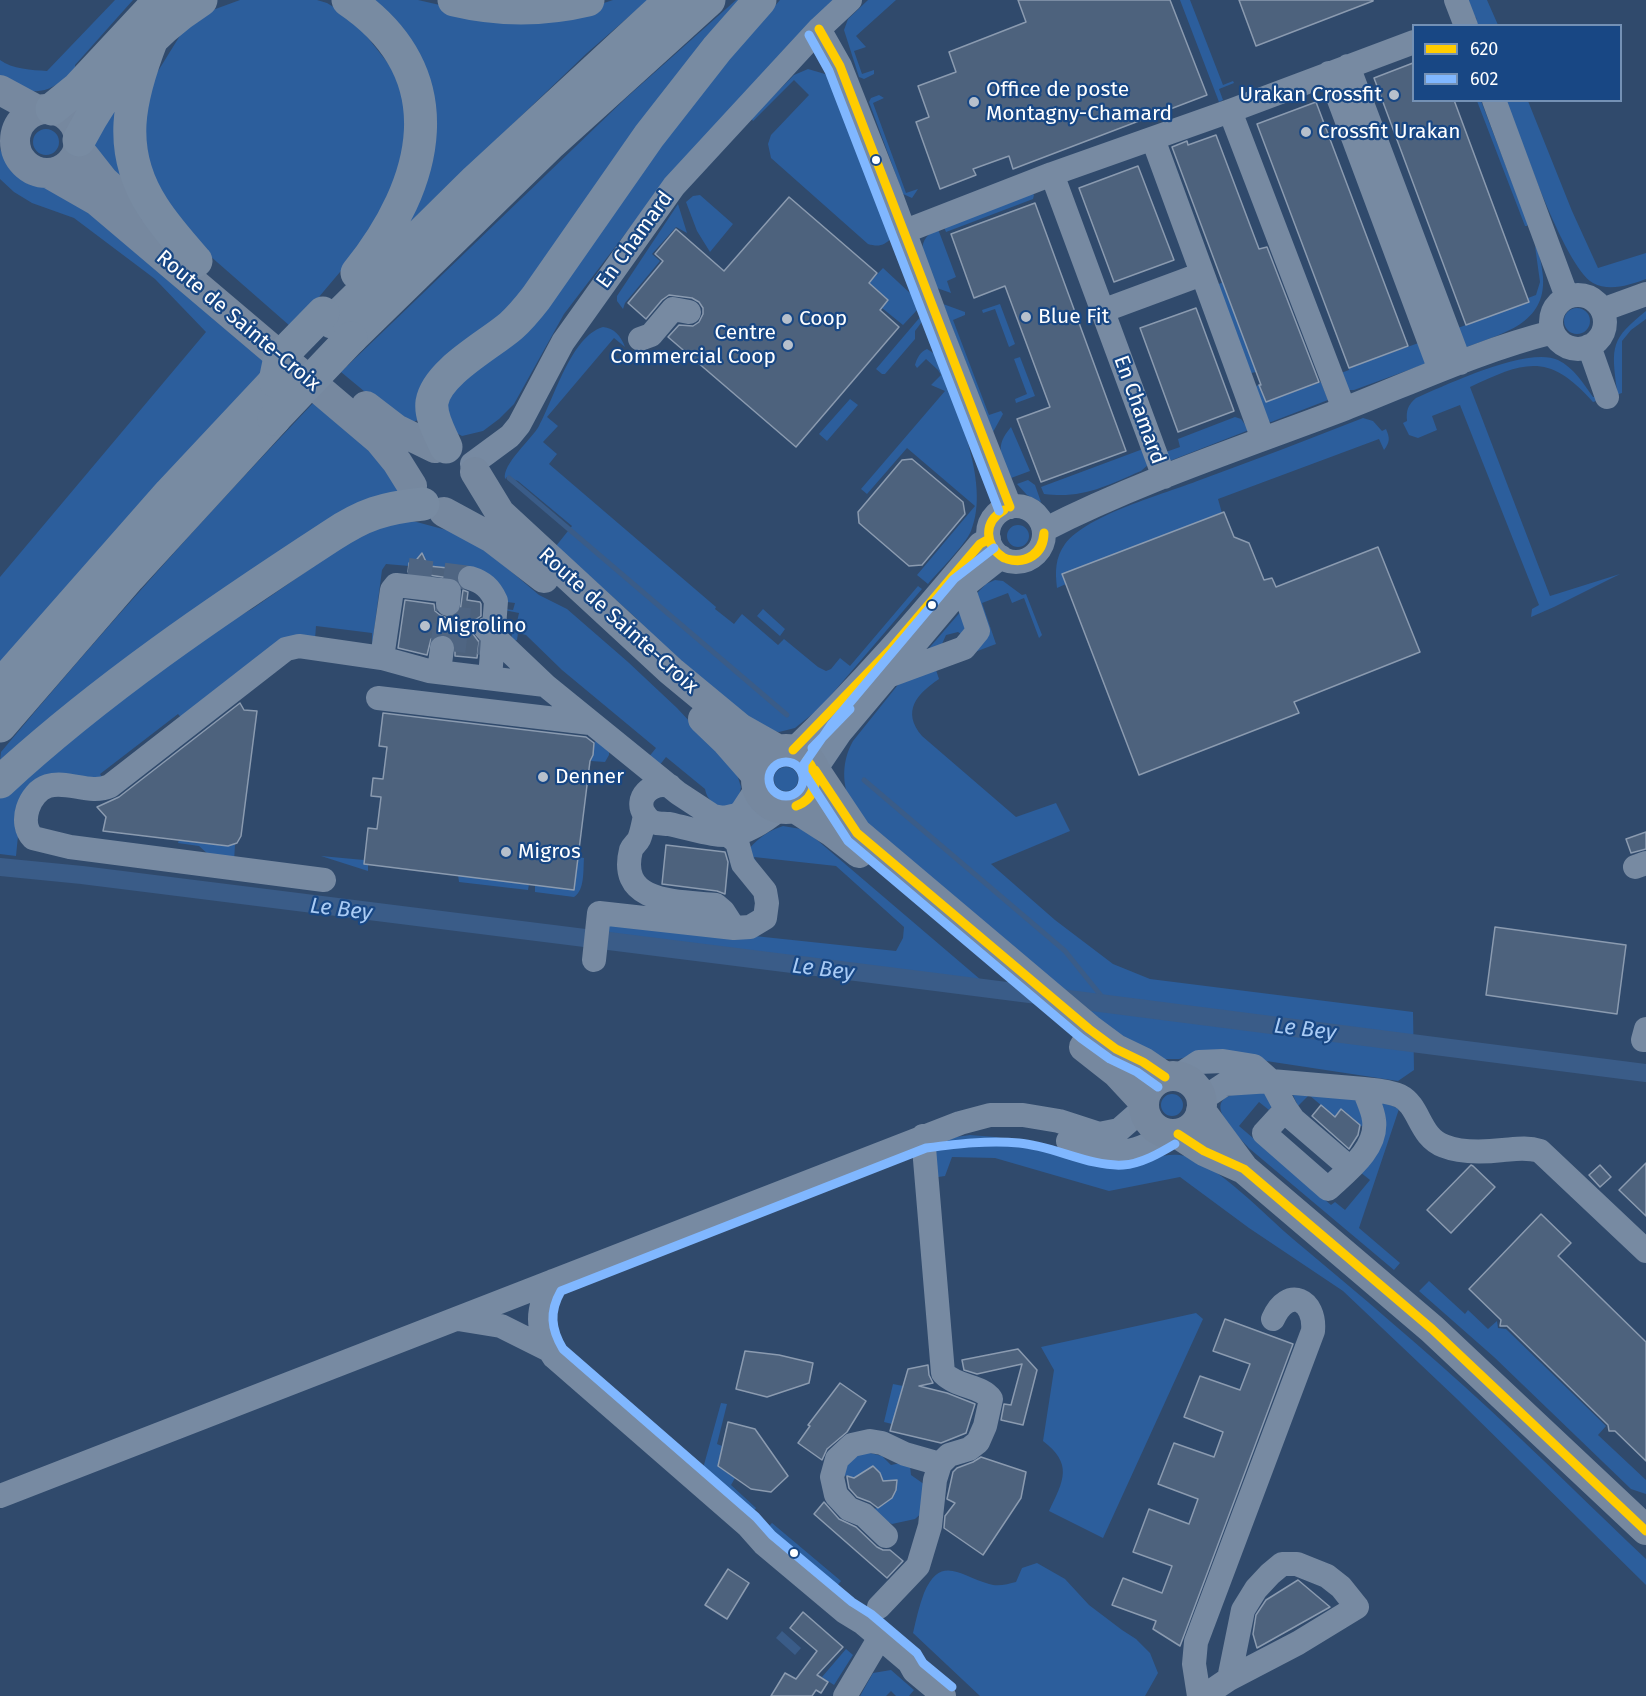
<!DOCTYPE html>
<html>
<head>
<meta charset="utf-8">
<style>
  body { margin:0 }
  #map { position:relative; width:1646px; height:1696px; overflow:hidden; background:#304a6c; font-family:"Fira Sans",sans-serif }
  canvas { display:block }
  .legend { position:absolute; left:1412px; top:24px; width:210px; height:78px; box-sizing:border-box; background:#184784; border:2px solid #7491b5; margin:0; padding:8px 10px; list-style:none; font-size:18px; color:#fff }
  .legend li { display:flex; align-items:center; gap:12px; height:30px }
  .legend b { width:30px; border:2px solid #7491b5 }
</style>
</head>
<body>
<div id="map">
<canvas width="1646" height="1696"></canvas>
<ul class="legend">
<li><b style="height:8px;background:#fc0"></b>620</li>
<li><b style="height:8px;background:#80b7ff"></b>602</li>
</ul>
</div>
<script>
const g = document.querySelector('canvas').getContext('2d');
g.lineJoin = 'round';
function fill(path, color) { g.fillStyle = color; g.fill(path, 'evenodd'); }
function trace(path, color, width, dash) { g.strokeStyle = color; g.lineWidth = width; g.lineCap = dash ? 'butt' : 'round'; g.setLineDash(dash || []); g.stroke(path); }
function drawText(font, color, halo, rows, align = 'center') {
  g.font = font + ' "Fira Sans",sans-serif'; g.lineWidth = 4.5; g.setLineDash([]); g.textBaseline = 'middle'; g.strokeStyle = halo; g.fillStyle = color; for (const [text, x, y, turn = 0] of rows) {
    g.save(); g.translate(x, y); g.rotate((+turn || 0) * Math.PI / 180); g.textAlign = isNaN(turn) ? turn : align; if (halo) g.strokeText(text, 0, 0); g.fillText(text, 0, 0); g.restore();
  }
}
fill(new Path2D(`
  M115,0H133L75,65V72C44,95 35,98 0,77V60C12,69 32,70 47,71Z
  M240,0H317L327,3L353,19L399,77L406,106V150L395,187L351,259L313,304L290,326L185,234L145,163L143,108L150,84L181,34L210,11Z
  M360,0H418L479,14L577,12L613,0H648L587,53L402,230L427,146Z
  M736,0H750L594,202L418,420L410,423L388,411L341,372L626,98Z
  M780,0H839L664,183L564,314L514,404L499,419L483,431L462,436L449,429L442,401L690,103Z
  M868,0H896L856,36L866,47L854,51L862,74L874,70V74L864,79L859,77L844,30L848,19Z
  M1180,0H1190L1223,85L1233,81L1234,83L1219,89L1223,100L1219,102Z
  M1468,0H1487L1498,25H1477L1476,17L1475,18Z
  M808,69L825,74L833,83L892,237C885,246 878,247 868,244L771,158L768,144L771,135L809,95L794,80L753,121L751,118L794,75Z
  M113,92L140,199L92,150Z
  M879,95L884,98L873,103L906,193L918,189L912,198L903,194L869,102L871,98Z
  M1477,101H1481L1528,224L1527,226H1525Z
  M1506,101H1528L1572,211L1598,268L1646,253V279C1630,285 1609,292 1593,283C1563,265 1521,137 1506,101Z
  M33 142a13 13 0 1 1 26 0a13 13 0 1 1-26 0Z
  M0,149L11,171L29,184L49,187L88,207L279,361L0,667V577L206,332L155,279L74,218L32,203L14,192L0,179Z
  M1032,193L1034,195L1033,199L946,232L944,227Z
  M700,195L733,224L710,252L697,231L686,202L693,196Z
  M678,204L687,233L676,227L652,254L660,261L625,303L623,309L617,301V296Z
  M938,229L956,277L947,281L951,293L934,287C927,265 910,241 938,229Z
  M1535,246C1540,253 1542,267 1543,277C1546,324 1503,333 1467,347L1461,346L1455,329L1529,302L1528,298L1536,295L1540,282Z
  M883,268L911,294L918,309L903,325L882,308L888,300L869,283Z
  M1223,282L1256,372L1251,373L1215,286Z
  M943,304L965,312V315L953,320L989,415L1001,411L1003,414L993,432Z
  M1000,304L1015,344L1009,347L995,309L983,313L982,310Z
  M1564 321a13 13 0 1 1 26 0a13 13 0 1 1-26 0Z
  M1646,311V319L1631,330L1622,341V393L1593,402C1549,352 1525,361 1470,387L1550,596L1620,574L1554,607L1531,617L1532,609L1539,605L1460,405L1432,416L1437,430L1418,438L1409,435L1403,423L1407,421C1406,410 1408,405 1416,398C1446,385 1528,346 1558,360C1574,368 1583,383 1593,397H1599L1617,390C1611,346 1611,339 1646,311Z
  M921,316V323L915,331V339L885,374H882L876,369Z
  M603,327C614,328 621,336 625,347L614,338L547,417L558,426L543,442L557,454L549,464L716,607L715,609L734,624L742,614L778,645L784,639L818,667L826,671L831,669L840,658L850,666L918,586L922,589L820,708L795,728L779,732L764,730L665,649L636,618L556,546L572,526L518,481L507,477L505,479C502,464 531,440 539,426C554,399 571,336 603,327Z
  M1424,341L1425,364L1354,390H1348L1341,373L1349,370V368Z
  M927,349L935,354C953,402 992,481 971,531C966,544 938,572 928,584L917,575L975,506L907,448L867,494L861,489L945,391L931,385L941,375L938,370L926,359L917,368L915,365C917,358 920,352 927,349Z
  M1020,357L1035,396L1016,403L1015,399L1027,394L1014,359Z
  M1321,382L1328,400L1271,422L1265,421L1256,386L1259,385L1266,402Z
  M850,399L858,405L827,441L819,434Z
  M316,400C340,420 397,464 399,495L0,761L1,752C102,631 207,514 316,400Z
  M1235,417L1241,419L1249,430L1167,462L1163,453L1180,447L1178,439Z
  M1363,418L1373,421L1382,431L1386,429C1390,438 1390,442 1384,450L1379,439L1218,499L1222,513L1063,574L1066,584L1057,588C1055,572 1055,558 1065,544C1088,514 1165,494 1200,480C1255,460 1309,439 1363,418Z
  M1011,427L1030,471L1011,478C1001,456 994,447 1011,427Z
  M1143,449L1149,464L1141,471C1106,486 1083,499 1044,494L1041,487Z
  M1028,480L1035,485L1041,502L1027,495L1017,484Z
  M409,520L469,536L539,595L567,609L628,662L677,708L736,771L741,787L739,798L735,803L725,809C715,804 707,801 705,789L666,757L659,766L648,758L656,748L562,670L526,635L518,633L517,640L511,642L513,622H517L519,613L504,610L505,609L513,610L515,603L507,602L471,571L426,565L418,558L414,564L409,563V566L386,564L382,570L372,646V633L316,626L315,639L185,722L178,714L100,774L105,782L58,779L21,806L16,856L0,854V798L189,643L252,609L372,526Z
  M1007 536a11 11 0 1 1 22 0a11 11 0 1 1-22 0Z
  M995,580L1003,581L1022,595L1026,594L1042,635L1039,638L1024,598L1012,603L1008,593L982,603L996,644L935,667L939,679C917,694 901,711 922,736L1016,817L1056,803L1070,831L991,864L1055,920L1113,964L1150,979L1413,1012L1414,1070L1398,1081L1207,1052L1179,1059H1157L1125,1041L867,823C862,817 855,811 852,805C841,785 842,760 853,741L905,676L966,652L972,598L986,584Z
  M763,609L785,629L780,636L757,616Z
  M962,610L968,625L961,634L958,632L946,635L938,653L918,661Z
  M595,741L609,747V755L605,762L591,761Z
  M774 779a12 12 0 1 1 24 0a12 12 0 1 1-24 0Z
  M783,826L801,829L810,834L988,986L602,937L604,920L896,951L903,938L904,927L836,866L754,857L758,866L755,865L750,848C758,838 770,830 783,826Z
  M179,840L228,846L235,844L234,862L209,855L199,846L178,843Z
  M321,856L364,860V864H368V871Z
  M578,857L584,858C583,870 585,890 574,897L535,892V885Z
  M458,875L529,884L528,890L459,882Z
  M1291,1091L1356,1096L1365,1129L1342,1109L1335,1117L1309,1095L1298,1106Z
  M1267,1093L1272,1106L1269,1110L1259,1102L1239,1126L1331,1205L1335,1202L1345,1210L1370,1180L1360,1172L1377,1099L1399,1109L1359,1228L1400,1263L1394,1270L1250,1149C1241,1139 1204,1106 1229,1096C1239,1091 1255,1093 1267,1093Z
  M1161 1105a11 11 0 1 1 22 0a11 11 0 1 1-22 0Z
  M970,1135L995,1137L1056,1149L1101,1165L1126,1164L1128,1167C1145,1161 1167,1151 1185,1156C1217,1164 1266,1216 1293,1239C1359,1294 1425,1350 1488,1408C1542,1458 1593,1509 1646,1559V1585L1457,1399L1343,1291L1249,1228L1180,1177L1109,1191L995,1158L952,1157L945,1176L931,1178V1145L949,1138Z
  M1429,1281L1465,1314L1468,1310L1488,1329L1497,1321L1498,1328L1506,1329L1606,1426L1598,1435L1646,1480V1494L1631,1489L1494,1357L1419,1291Z
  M1196,1313L1203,1319L1103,1538L1049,1511C1064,1480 1073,1464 1043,1441L1054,1370L1041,1347Z
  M893,1384L903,1386L892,1424L884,1422Z
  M721,1403L727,1404L717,1444L722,1446L718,1466L735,1478L731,1485L756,1508L752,1514L702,1472Z
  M866,1452L882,1456L891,1465L901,1463L910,1466L911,1475L928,1487L924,1511L915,1519L892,1524L883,1519L873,1510L892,1498L897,1481H883L880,1473L873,1467L870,1472L865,1471L858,1479L839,1474L848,1459Z
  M772,1523L841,1581L836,1587L767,1528Z
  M1037,1563L1065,1579L1089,1605L1122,1630L1136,1639L1150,1653L1158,1673L1145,1696H980L913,1633C916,1620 919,1606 924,1593C941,1554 960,1576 989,1584C998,1587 1008,1584 1016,1582L1022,1568Z
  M846,1649L853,1655L834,1685L822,1677Z
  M891,1670L914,1690L909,1696H896L891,1691L886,1696H860L873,1673Z`), '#2c5e9c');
fill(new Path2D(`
  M782,1631L801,1648L795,1655L776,1638Z`), '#3a5c88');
trace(new Path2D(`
  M509,478L787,715
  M864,780L1065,951L1107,1003`), '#3a5c88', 5);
trace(new Path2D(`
  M0,867L82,875L936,982L1646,1073`), '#3a5c88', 18);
const building = new Path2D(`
  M1018,0H1170L1207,95L1013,169L1009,156L973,169L976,175L940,189L916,122L929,117L918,86L956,72L949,52L1026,22Z
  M1239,0H1373V1L1256,46Z
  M1413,63V100H1454L1529,302L1466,325L1374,78Z
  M1316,102L1408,346L1349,368L1257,124Z
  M1216,135L1259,249L1267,247L1319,382L1266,402L1259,385H1261L1172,147L1187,141L1188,145Z
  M1138,166L1174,260L1114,282L1079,188Z
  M789,197L877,273L869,283L888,300L880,310L899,327L796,447L668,337L679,325L693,326L699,322L703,314V308L699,302L692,298L669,295L662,300L646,319L628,303L663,261L655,254L676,229L724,271Z
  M1035,203L1126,451L1041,482L1017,419L1050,407L1005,286L974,298L951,234Z
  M1196,308L1234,411L1178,432L1140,328Z
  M912,459L963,502L965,514L922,565L909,566L859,523L858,512L902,460Z
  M1224,512L1234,537L1249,543L1264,580L1272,578L1276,587L1378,547L1420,652L1294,702L1299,713L1139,775L1062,574Z
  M422,553L428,566L459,569L456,579L408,572L409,563L413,564Z
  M463,590L468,592L467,600L480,602L481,604V616L475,620L472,626L473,634L479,642L477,658L455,656V642L450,636L444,634L437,635L431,639L427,655L398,648L405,600L434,604L435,611L440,615L447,618L455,617L460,612Z
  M240,703L244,710L257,711L241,836L237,843L228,846L103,831L106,817L97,807L119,797Z
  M383,713L586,737L594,743L593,755L590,761L574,890L364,864L368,828L377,829L381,797L371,796L373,778L383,779L387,747L379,746Z
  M1646,832V849L1631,853L1626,839Z
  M666,845L725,852L728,862L725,894L717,891L662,884Z
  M1495,927L1626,945L1617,1014L1486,995Z
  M1321,1105L1335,1117L1341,1109L1360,1125L1358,1135L1349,1149L1312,1116Z
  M1646,1163V1216L1619,1190Z
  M1471,1165L1473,1166L1495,1187L1451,1233L1427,1210Z
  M1600,1165L1611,1177L1600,1187L1589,1175Z
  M1541,1214L1571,1243L1558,1256L1646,1342V1461L1615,1431H1609L1608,1425L1507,1326H1500L1501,1320L1469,1289Z
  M1225,1319L1293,1344L1180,1646L1153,1629L1156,1621L1112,1605L1123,1578L1162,1593L1172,1566L1133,1552L1149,1509L1189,1524L1198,1499L1158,1484L1174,1443L1214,1457L1223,1432L1184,1417L1200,1376L1240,1390L1250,1364L1213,1351Z
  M1018,1349L1037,1370L1023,1425L1001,1420L1004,1404L1011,1405L1022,1364L977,1374L964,1370L962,1360Z
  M745,1351L779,1355L813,1363L809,1383L767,1397L736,1389Z
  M928,1365L929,1375L933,1383L919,1386L947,1393L975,1404L966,1433L941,1443L890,1431L908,1369Z
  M840,1383L866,1401L847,1432L827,1449L822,1460L798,1443L810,1426L808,1425Z
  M728,1422L755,1429L788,1476L771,1492L751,1489L718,1466Z
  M981,1457L1026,1472L1021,1498L983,1555L944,1528L945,1516L955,1503L947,1499L953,1472L957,1468L973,1462Z
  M873,1466L880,1473L883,1481L897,1480L896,1490L892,1498L878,1508L870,1502L857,1497L849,1488L847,1477V1476L854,1478Z
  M824,1502L839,1519L856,1527L877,1547L883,1550H890L903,1561L887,1578L814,1514Z
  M728,1569L749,1583L727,1619L705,1605Z
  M1298,1580L1330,1607L1257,1648L1253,1634L1256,1615L1266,1600Z
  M803,1612L843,1647L817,1675L828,1682L821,1693L816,1690L812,1696H771L785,1673L796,1679L817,1651L790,1628Z`);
fill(building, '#4d627d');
trace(building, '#8b9bb0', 1.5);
trace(new Path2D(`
  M408,570L470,578
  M446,618L478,621L485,628
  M443,638L483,643
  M442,648L448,604`), '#4f6582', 24, [24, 12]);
trace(new Path2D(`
  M1456,0L1466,26
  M819,29L840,66L889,190L939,326L1010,507
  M1348,66L1460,363
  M1329,73L1440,370
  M1494,100L1567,297
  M1230,111L1344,409
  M1153,139L1263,439
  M1052,174L1164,477
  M903,232L1052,174L1230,111L1414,42
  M1551 322a27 27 0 1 1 54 0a27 27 0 1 1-54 0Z
  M1602,310L1646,294
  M1102,311L1202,274
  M640,339L651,335L673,309L689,312
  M1589,346L1607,397
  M472,464L510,436L519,425L563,342L674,186L819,29L850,0
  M988 534a28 28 0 1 1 56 0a28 28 0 1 1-56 0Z
  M1044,530C1140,481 1244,447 1344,409C1413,382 1481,350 1553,332
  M470,578C483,582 490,588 496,601L490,678
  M486,629L545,685
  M382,658L392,590L396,585L449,591L448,604
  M439,672L442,648
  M888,676L964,648L978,631L963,587
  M378,698L590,723
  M793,750C860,686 921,615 980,544L989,539
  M815,770L840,733L963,587L1001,557
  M670,786C652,781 633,798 645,815C651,825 660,823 669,824C722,836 734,846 780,809
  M645,816C643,824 642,832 639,839C637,843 633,845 631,850C617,905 680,901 716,905L723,911L734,928
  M1635,867L1646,863
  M324,880L70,847L33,838C18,823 29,792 48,786C68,780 90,795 110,786L286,649L299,646L382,658L429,671L545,685L678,793L713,816L724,818L737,815L742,811L757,788
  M594,960L599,913L734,928L750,927L765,918L767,903L765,891L743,864L737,842L728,835L713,816
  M1646,1029L1643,1040H1646
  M1178,1076L1199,1062L1223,1061L1254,1066L1271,1081L1364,1089C1367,1099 1373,1110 1374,1120C1378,1149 1346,1172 1328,1189L1264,1133L1286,1109L1271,1081L1225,1084L1201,1100
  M1364,1089C1375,1090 1389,1091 1400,1096C1420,1106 1419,1137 1444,1146C1461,1153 1485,1152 1503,1150C1516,1149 1527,1147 1540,1151L1646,1251
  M1286,1109L1293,1119L1350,1168
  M1068,1141C1113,1156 1127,1158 1169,1134
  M553,1281C536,1308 535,1330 554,1357L748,1526L764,1544L845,1612L863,1623L909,1662L914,1671L944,1696
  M458,1319L501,1326L549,1350
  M0,1496L960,1123L990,1115H1023L1059,1121L1099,1134L1119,1130L1144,1108
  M886,1536L864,1515L849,1509L836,1495L832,1477L837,1459L852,1445L870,1441L882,1443L905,1454L940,1464
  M879,1607L918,1566L930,1526L935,1480L940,1464L949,1455L969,1449L978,1442L985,1426L991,1399C981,1385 958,1388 943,1373L923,1136
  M845,1696L880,1637
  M1199,1696L1194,1664L1196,1642L1313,1331C1316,1300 1288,1285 1273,1319
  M1204,1696L1229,1679L1298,1643L1357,1607L1341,1587L1327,1576L1297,1564H1282L1270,1574L1256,1589L1243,1610L1229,1679`), '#778aa2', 24);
trace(new Path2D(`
  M0,90L37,110
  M15 141a32 32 0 1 1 64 0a32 32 0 1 1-64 0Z
  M78,148L104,181L133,207
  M48,173L97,201L379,440L397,462L412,486
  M366,406L396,429L435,448
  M475,472L500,513L671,671L740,728L779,750
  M444,512L492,538L544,578
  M703,719L727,742L756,775
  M756 779a30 30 0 1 1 60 0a30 30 0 1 1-60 0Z
  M815,770L857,833L1089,1029L1116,1049L1143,1062L1165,1077
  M795,808L831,831L859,853
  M1084,1047L1117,1073L1144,1102
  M1144 1105a29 29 0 1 1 58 0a29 29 0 1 1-58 0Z
  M1201,1111L1244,1169L1432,1329L1646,1530
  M1178,1134L1204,1151L1244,1169`), '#76889f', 30);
trace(new Path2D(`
  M348,0C457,74 429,184 357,273
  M454,0C500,11 542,11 588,0
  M152,39C129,98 116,150 153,207C165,226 181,244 196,261
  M52,109L78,88L160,0
  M79,140C109,83 146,35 201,0
  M332,322L476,180L671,0
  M351,338L551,143L709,0
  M446,447C440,433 430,417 432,402C437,372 489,345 511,326C521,317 529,307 536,298L649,136L717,49L760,0
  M0,686L170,493L275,381
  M0,726L129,577L274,419
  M0,782C101,689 216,611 331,536C364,514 384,508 423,504`), '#788ba2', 33);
trace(new Path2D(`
  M275,381L280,357L323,313
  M274,419L351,338`), '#788ba2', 33);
trace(new Path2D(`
  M819,29L840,66L1010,507
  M1004,510C983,522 984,545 1004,558
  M1007,559C1027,564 1042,553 1044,533
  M1007,559C1026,565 1044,554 1044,533
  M793,750L890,650L980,544L989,539
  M815,770L857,833L1089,1029L1116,1049L1143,1062L1165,1077
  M796,806C818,797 817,777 807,760
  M796,806C816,799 822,776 807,760
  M1178,1134L1204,1151L1244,1169L1432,1329L1646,1531`), '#fc0', 9);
trace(new Path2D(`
  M809,35L829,71L999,511
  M994,548L954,579L831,725L804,764V773L848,841L1081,1038L1110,1059L1137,1072L1158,1087
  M812,748L850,709
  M769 779a17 17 0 1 1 34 0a17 17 0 1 1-34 0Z
  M952,1687L923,1663L917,1653L871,1614L852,1602L772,1535L756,1517L563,1349C551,1329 549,1312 561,1291L926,1148C957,1144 988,1140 1019,1143C1054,1146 1090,1167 1123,1165C1141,1164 1160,1153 1175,1144`), '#80b7ff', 9);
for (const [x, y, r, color] of [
  [1394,95,6,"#b7c0cc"],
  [974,102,6,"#b7c0cc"],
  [1306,132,6,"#b7c0cc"],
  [876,160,5,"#fff"],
  [1026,317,6,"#b7c0cc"],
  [787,319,6,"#b7c0cc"],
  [788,345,6,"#b7c0cc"],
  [932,605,5,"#fff"],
  [425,626,6,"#b7c0cc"],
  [543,777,6,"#b7c0cc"],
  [506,852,6,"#b7c0cc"],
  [794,1553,5,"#fff"]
]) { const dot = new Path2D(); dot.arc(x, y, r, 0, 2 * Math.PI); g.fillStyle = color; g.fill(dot); trace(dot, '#184784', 2); }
drawText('21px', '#fff', '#184784', [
  ["Office de poste",986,90],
  ["Montagny-Chamard",986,114],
  ["Urakan Crossfit",1382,95,"right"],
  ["Crossfit Urakan",1318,132],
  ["Blue Fit",1038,317],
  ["Coop",799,319],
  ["Centre",776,333,"right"],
  ["Commercial Coop",776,357,"right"],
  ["Migrolino",437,626],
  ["Denner",555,777],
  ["Migros",518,852]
], 'left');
drawText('21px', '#fff', '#184784', [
  ["En Chamard",635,240,-54],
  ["Route de Sainte-Croix",238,321,40],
  ["En Chamard",1139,410,70],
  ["Route de Sainte-Croix",618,621,42]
]);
drawText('italic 22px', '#a9cbf4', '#184784', [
  ["Le Bey",341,910,7],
  ["Le Bey",823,970,7],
  ["Le Bey",1305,1030,7]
]);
</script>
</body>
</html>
